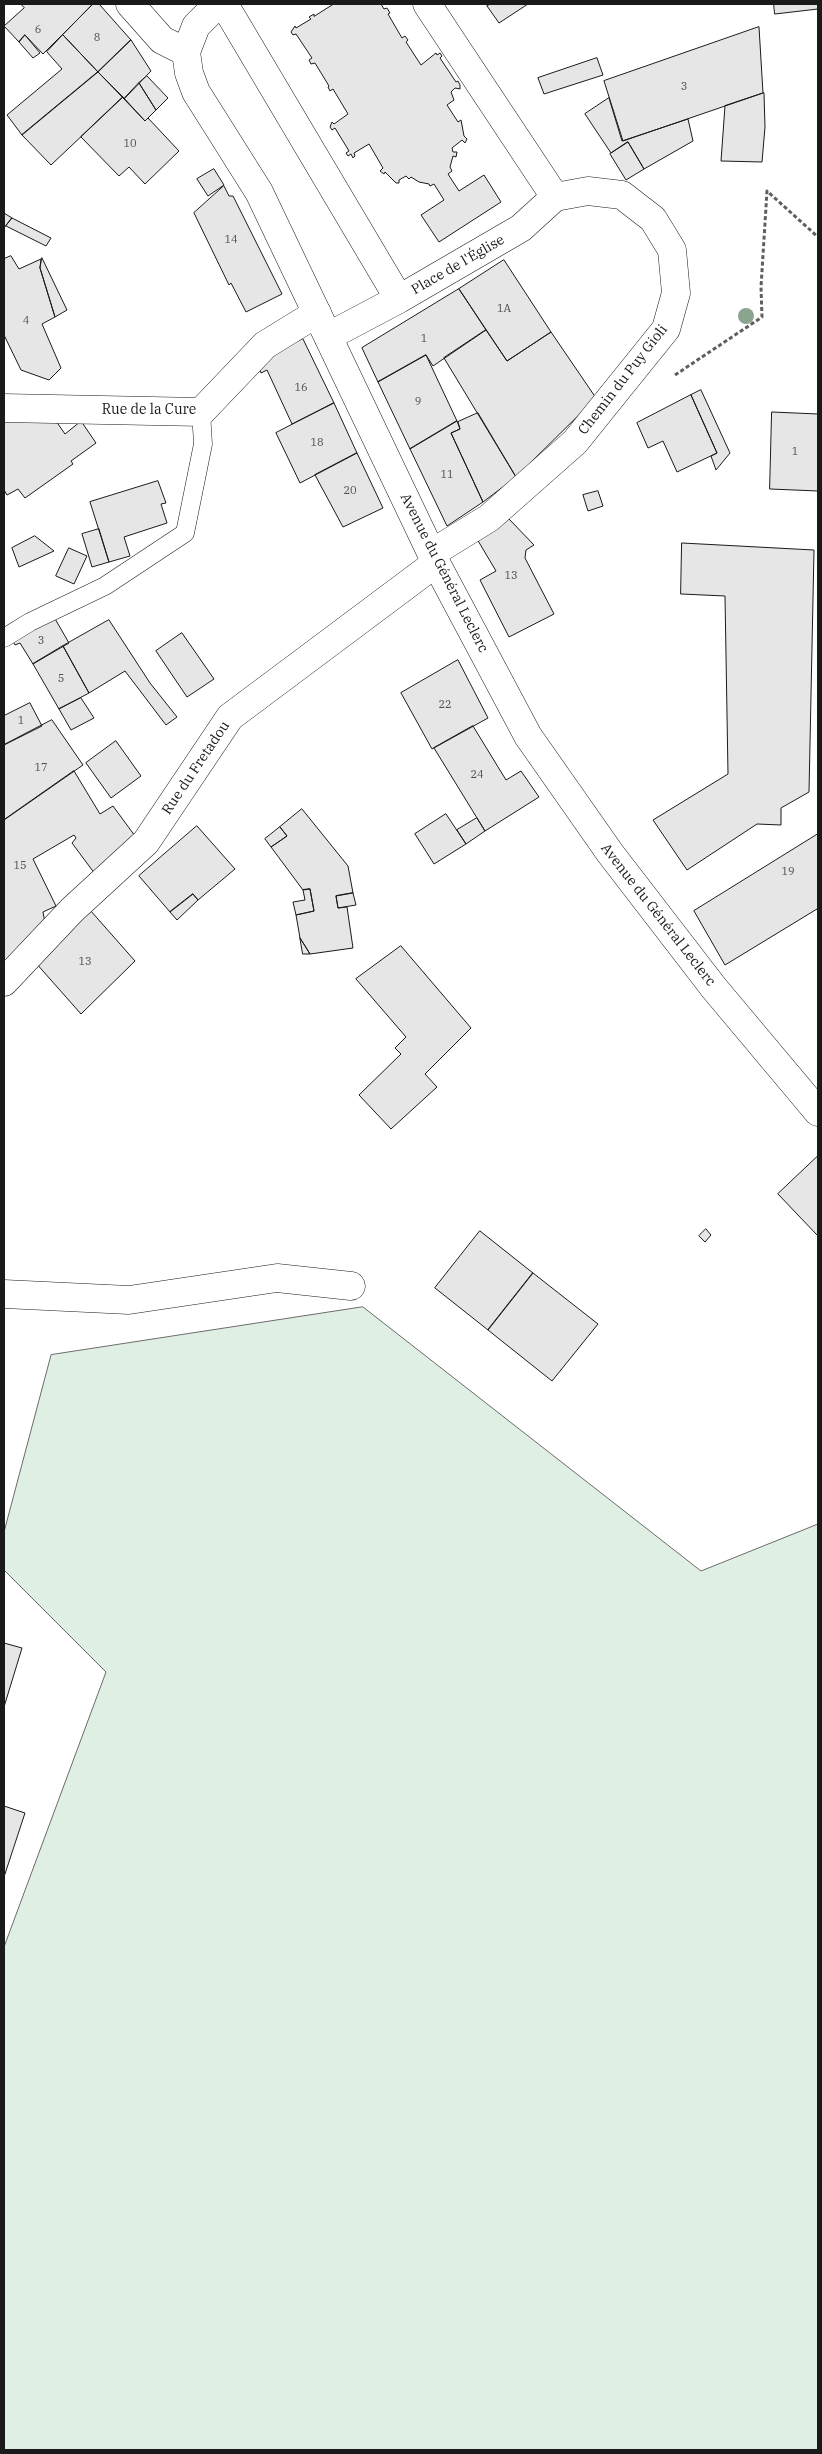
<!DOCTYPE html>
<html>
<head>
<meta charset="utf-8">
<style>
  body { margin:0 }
  #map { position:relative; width:822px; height:2454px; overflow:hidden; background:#fff; font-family:"IBM Plex Serif",serif }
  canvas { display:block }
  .frame { position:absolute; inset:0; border:5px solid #1a1a1a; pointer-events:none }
</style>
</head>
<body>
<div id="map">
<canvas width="822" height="2454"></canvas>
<div class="frame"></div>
</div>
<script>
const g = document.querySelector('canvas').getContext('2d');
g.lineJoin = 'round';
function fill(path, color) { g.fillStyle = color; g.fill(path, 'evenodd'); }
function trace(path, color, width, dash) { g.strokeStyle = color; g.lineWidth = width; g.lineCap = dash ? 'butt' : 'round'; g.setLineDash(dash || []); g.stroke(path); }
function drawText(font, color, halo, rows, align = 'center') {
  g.font = font + ' "IBM Plex Serif",serif'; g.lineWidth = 4; g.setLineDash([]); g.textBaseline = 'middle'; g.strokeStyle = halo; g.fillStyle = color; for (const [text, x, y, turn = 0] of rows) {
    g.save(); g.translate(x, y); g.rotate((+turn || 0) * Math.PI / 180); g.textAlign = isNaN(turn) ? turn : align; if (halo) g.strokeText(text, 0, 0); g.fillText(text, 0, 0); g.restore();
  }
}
const green = new Path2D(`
  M363,1307L701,1571L818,1524V2450H4V1947L106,1672L4,1570V1532L51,1355Z`);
fill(green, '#e0efe3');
trace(green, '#6a6a6a', 1);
const building = new Path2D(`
  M21,4H93L43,54L25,35L19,42L4,26L24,8Z
  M93,4H99L131,40L98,72L63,35Z
  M334,4H381L384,9L387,8L390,13L388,14L402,38L405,36L408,40L406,42L421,65L436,53L437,55L440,53L442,56L440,58L456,82L458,81L460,85V89L455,88L451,92L454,100L447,105L458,122L461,120L464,136L467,139L465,143L462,140L452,148L453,152H457L456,157L453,156L450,167L452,171L448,174L459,191L484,175L501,202L439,242L421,215L444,200L434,184L430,186L429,184L419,182L411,177L409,179L406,176L399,180V183H396L385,172L384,174L380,171L383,168L369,144L354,153L355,156L353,158L351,154L348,156L346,153L349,151L335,128L332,130L330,127L332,122L334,124L348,114L333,89L330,91L328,87L329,86L315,63L311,64L309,60L312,58L296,34L293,35L291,32L295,26L296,28L311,19L309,17L314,14V16Z
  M491,4H528L499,23L487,6Z
  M774,4H818V9L775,14Z
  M759,27L763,93L623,141L604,81Z
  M25,35L40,53L33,58L19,42Z
  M63,35L98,72L22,135L7,115L62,69L47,52Z
  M131,40L151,71L124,99L98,72Z
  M597,58L603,75L544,94L538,78Z
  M98,72L123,97L51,165L22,135Z
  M147,76L168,98L156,110L139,83Z
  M139,83L156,110L145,121L124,99Z
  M764,93L765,127L762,162L721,161L725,106Z
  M123,97L145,121L148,118L179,151L145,184L129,167L119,176L81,137Z
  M609,98L622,141L688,119L693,141L644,169L628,142L611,153L585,114Z
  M628,142L644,169L626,180L610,154Z
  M214,169L224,185L208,196L197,179Z
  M224,186L229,196H233L282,294L246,312L231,283L229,285L194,213Z
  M4,213L12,218L4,228Z
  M12,218L51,238L46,246L6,226Z
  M11,256L19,269L41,259L40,268L55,317L42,324L61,368L49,380L21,370L4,335V259Z
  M42,258L67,310L55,317L40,268Z
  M504,260L551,332L507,361L459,289Z
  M459,289L486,330L433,366L426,355L378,382L362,348Z
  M486,330L507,361L551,332L596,398L516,477L444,358Z
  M303,339L334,403L292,424L267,370L261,373L258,366L261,358Z
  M426,355L457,421L410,449L378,382Z
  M701,390L730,453L716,470L711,456L717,453L691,395Z
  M691,395L717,453L677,472L663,441L648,448L637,423Z
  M334,403L357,453L300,483L276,433Z
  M772,412L818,414V491L770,489Z
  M478,413L516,477L483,502L451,433L460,429L458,422Z
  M4,416L56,421L65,434L81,421L96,443L71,461L73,464L25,498L18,489L7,495L4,490Z
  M457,421L460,429L451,433L483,502L447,526L410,449Z
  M357,453L383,508L343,527L315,475Z
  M158,481L166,503L161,504L167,523L124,537L130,556L109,562L90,502Z
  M598,491L603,506L588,511L583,495Z
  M509,519L534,545L526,550L525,558L554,614L509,637L480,580L496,571L477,539Z
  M99,529L109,562L92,567L82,534Z
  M35,536L54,551L19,567L12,548Z
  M682,543L814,550L809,792L781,808V825L757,824L687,870L653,820L728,774L725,596L681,594Z
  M69,548L87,556L74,584L56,576Z
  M54,617L69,643L33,664L20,643L15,645L12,640Z
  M109,620L150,683L177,717L166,725L125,671L89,693L63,646Z
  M182,633L214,679L187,697L156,651Z
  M63,646L89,693L59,709L33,664Z
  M458,660L488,718L432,749L401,693Z
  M81,698L94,718L71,730L59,709Z
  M30,703L42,726L4,745V716Z
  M52,720L83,765L4,820V745Z
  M473,726L506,780L521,771L539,797L485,831L434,748Z
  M116,741L141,776L111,798L86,763Z
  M74,771L100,814L113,806L135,836L95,874L72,843L76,838L74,835L33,859L56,906L43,912L45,923L4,963V820Z
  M302,809L348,866L353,893L336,896L338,908L347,907L353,948L310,954L300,938L296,915L314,911L310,889L303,890L271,847L287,836L280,827Z
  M446,814L466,844L434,864L415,834Z
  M477,818L485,831L466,844L457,830Z
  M197,826L235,869L198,900L193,894L170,912L139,876Z
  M280,827L287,836L271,847L265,839Z
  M818,834V912L817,909L725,965L694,911Z
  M310,889L314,911L296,915L293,902L305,900L303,890Z
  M353,893L356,905L338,908L336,896Z
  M193,894L198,900L177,920L170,912Z
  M90,910L135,961L81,1014L35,962Z
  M300,938L307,949L310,954H303Z
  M401,946L471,1028L425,1074L437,1087L391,1129L359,1095L401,1054L395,1048L406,1037L356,979Z
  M818,1156V1236L778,1194Z
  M706,1229L711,1235L705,1242L699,1236Z
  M480,1231L533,1273L488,1330L435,1288Z
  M533,1273L598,1324L552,1381L488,1330Z
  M4,1643L22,1648L4,1707Z
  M4,1806L25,1813L4,1877Z`);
fill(building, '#e6e6e6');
trace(building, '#1a1a1a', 1);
const lane = new Path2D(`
  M4,638L30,622L105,586L185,533L203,444L201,412`);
const street = new Path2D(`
  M224,4L399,299
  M427,4L555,197
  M329,336L399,299L521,228L555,197
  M4,408L201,412L265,345L317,313
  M432,553L489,518L575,442L666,329L676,293L672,250L653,219L622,195L588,191L555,197
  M4,982L72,910L146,842L230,717L436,563
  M4,1294L129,1300L277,1278L351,1286`);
const secondary = new Path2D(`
  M130,4L162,40L186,52
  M186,52L189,73L196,92L259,192L436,563L528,736L610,853L714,988L818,1112
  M186,52L196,26L218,4`);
trace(lane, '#1a1a1a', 19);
trace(street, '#1a1a1a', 29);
trace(secondary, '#1a1a1a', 29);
trace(new Path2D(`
  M675,375L762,317L761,287L767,191L818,237`), '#5f5f5f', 3, [4, 2.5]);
trace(lane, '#fff', 18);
trace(street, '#fff', 28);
trace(secondary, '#fff', 28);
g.fillStyle = '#8aa48f';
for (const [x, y] of [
  [746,316]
]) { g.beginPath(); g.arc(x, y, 8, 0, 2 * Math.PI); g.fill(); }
drawText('11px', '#4d4d4d', null, [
  ["6",38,30],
  ["8",97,38],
  ["3",684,87],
  ["10",130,144],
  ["14",231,240],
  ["1A",504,309],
  ["4",26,321],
  ["1",424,339],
  ["16",301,388],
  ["9",418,402],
  ["18",317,443],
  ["1",795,452],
  ["11",447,475],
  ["20",350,491],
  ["13",511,576],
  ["3",41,641],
  ["5",61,679],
  ["22",445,705],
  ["1",21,721],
  ["17",41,768],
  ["24",477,775],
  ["15",20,866],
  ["19",788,872],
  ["13",85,962]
]);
drawText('14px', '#1a1a1a', '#fff', [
  ["Place de l'Église",458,265,-30],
  ["Chemin du Puy Gioli",623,380,-52],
  ["Rue de la Cure",149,410],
  ["Avenue du Général Leclerc",444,573,63],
  ["Rue du Fretadou",196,768,-56],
  ["Avenue du Général Leclerc",658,915,52]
]);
</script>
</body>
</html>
